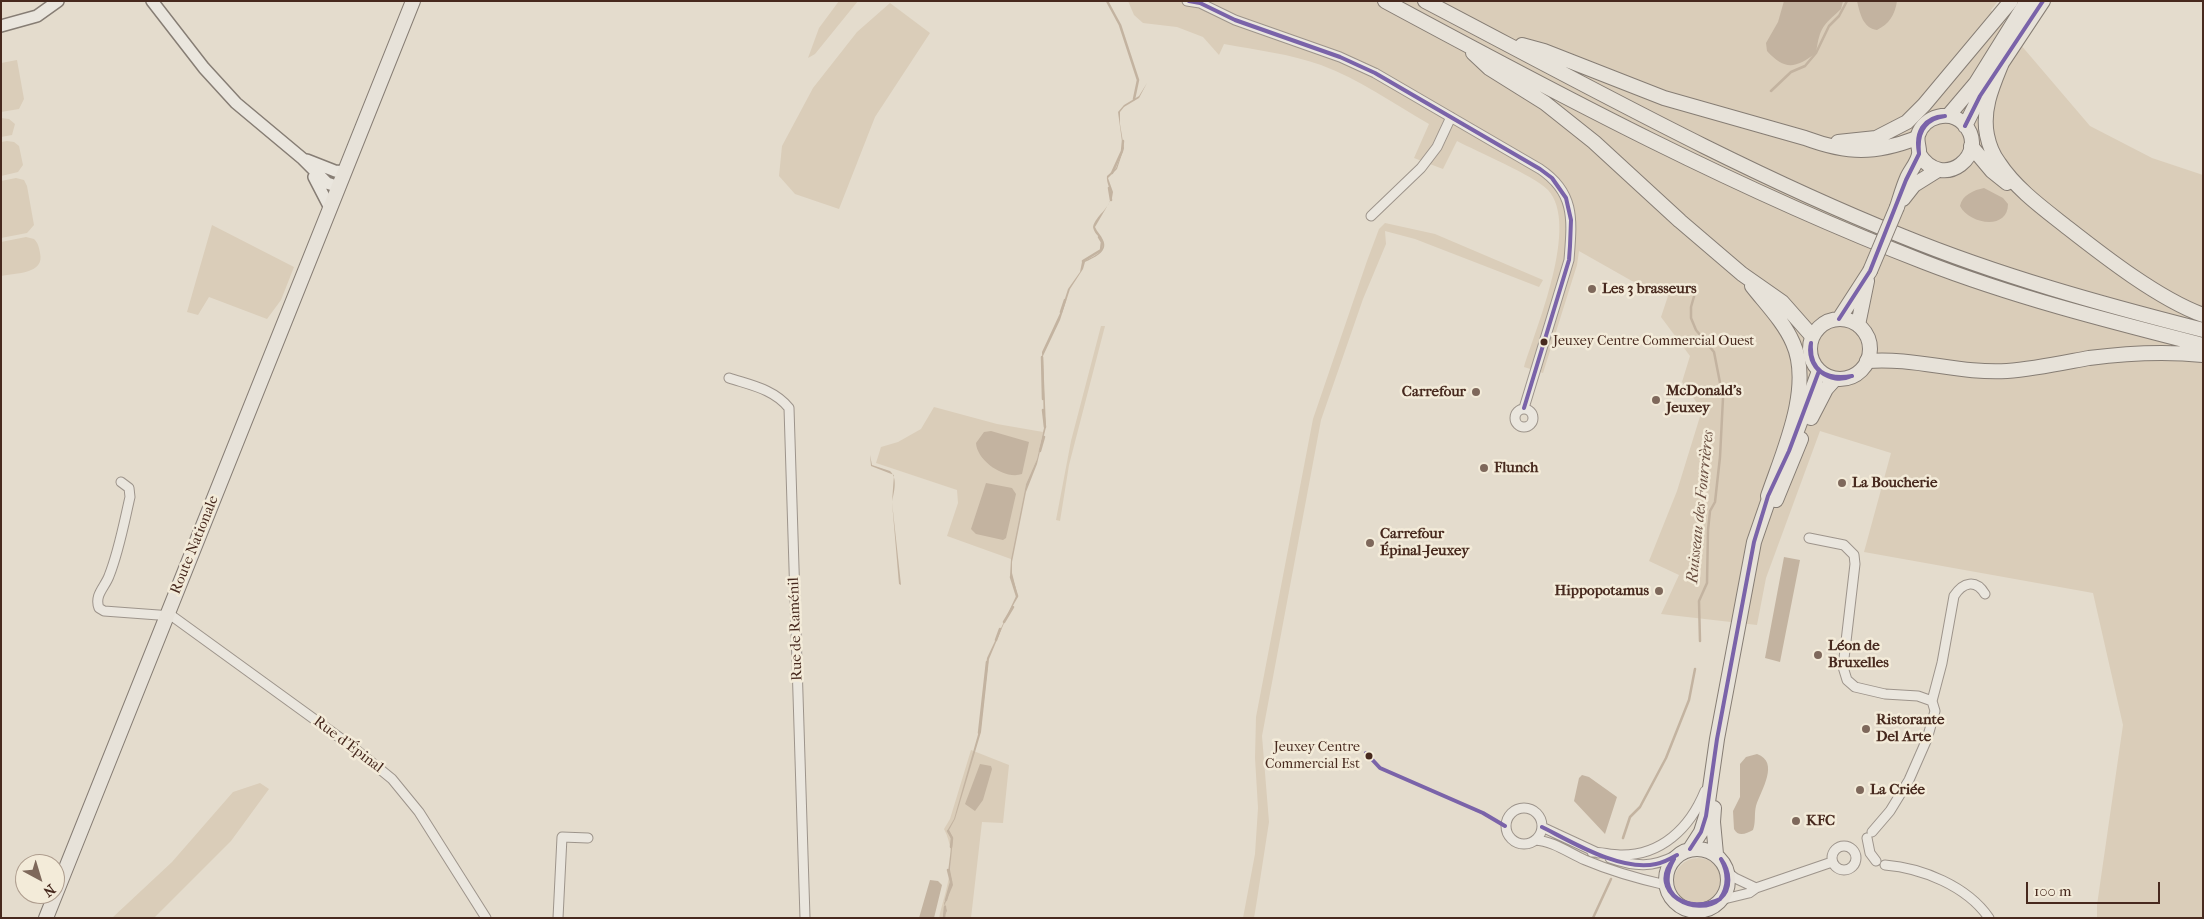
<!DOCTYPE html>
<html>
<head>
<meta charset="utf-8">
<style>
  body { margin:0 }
  #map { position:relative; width:2204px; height:919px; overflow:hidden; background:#e4dccd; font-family:"IM FELL French Canon",serif }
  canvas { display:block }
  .frame { position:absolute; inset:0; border:2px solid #47291e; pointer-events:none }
  .north { position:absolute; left:15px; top:854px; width:50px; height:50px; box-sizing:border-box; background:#f3ebd9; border:1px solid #ae9d8e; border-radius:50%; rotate:141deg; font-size:14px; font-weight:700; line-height:20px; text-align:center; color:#47291e }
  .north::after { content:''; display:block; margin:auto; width:18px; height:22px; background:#7e685b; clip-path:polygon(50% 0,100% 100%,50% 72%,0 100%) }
  .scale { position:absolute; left:2026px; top:882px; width:134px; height:22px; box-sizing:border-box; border:2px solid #47291e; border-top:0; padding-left:6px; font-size:15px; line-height:18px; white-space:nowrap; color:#47291e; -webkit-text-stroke:4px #f3ebd9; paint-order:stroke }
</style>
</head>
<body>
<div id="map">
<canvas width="2204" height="919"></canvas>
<div class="frame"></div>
<div class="north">N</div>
<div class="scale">100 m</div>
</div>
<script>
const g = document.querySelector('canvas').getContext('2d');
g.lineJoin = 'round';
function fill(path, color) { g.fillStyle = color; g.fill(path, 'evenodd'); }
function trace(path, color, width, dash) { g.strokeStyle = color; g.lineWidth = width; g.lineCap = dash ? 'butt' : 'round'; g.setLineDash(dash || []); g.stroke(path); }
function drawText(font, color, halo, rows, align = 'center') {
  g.font = font + ' "IM FELL French Canon",serif'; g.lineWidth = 5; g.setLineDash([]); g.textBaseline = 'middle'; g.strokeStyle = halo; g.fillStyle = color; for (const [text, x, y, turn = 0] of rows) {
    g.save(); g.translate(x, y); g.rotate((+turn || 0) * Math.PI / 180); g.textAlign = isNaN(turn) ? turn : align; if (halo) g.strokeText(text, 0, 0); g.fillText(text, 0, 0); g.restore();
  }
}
fill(new Path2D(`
  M839,1H858L815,54L808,58L819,28Z
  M1128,1H1998L1991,10L2090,126L2152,158L2203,175V918H2097V905L2123,725L2093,593L1864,552L1891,453L1820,431L1766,578L1757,625L1661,614L1679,575L1649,561L1677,491L1702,410L1682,382L1690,356L1661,317L1668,296L1632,281L1579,251L1577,265L1543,373L1524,367C1536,328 1580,225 1548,190C1533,175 1478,152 1457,141L1443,169L1414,158L1429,124C1394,104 1359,79 1321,65C1290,54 1257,50 1224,44L1219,55L1203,37L1177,27L1143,23L1134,15Z
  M890,3L930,33L875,117L839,209L795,194L779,176L782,146L813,88L857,32Z
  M17,60L24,99L19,109L1,112V63Z
  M1,118L9,119L15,124L12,135L1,137Z
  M7,141L14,142L19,146L23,165L18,172L1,176V142Z
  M16,178L24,180L27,186L34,225L27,233L1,238V181Z
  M1385,223L1435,234L1543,280L1539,287L1415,239L1385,231L1386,244L1363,299L1321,420L1262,736L1269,822L1256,906L1254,918H1243L1255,854L1258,808L1255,758L1256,717L1313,419L1367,261L1379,229Z
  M212,225L294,267L281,300L267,319L209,297L198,315L187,312Z
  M26,237L34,239C38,243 39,247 40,253C45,274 16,273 1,276V242Z
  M1101,326H1105L1069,465L1060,521L1056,520L1071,441Z
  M934,407L997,424L1043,432L1037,459L1026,484L1011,559L947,536L958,503L957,490L876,463L881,447L898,442L921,429Z
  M971,750L1009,765L1003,823L982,822L971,918H939C946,888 959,857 944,829L950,819Z
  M260,783L269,789L231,841L154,918H112L172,862L233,792Z
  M1674 882a24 24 0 1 1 48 0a24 24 0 1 1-48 0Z`), '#dacdb9');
fill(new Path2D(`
  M1784,1H1843L1841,9C1823,26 1820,26 1816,53C1796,68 1785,71 1767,51L1766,43L1778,22Z
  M1857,1H1897C1895,15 1889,24 1877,30C1863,28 1860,14 1857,1Z
  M1147,83L1139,98L1124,107L1120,112V124L1124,148L1117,169L1108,178L1113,192L1112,198L1095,227C1097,232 1101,235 1103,240C1109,252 1093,258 1085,262L1083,269L1070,289L1060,320L1043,356L1046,427L1037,464L1026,492L1012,562V573L1018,597L1007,616L989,659L981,732L955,819L949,830L953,838L950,870L953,885L945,904L947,911L943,918L946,911L944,903L947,897L951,882L948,872L952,840L947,831L954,819L979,731L987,658L1017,594L1010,576L1011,559L1026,484L1037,459L1044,428L1042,352L1061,311L1068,289L1080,272L1082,262C1090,258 1108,252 1101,240C1098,235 1094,233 1093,227C1096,215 1110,209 1111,196C1111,189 1106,183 1107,176L1116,168L1123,149L1118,112L1124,105L1139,96Z
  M1984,188L2003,198L2008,204C2008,231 1969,224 1960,206C1962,195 1974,190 1984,188Z
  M991,431L1029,442L1022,474C1005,480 977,461 976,443L984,432Z
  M870,455L872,465L890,471C898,478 894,492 892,502L901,585L899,584L892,502L894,475L871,466Z
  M986,483L1012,488L1016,494L1006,538L1003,540L976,534L971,529Z
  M1784,557L1800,560L1780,662L1765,658Z
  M1757,754C1780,762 1761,790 1756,806C1754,814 1756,822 1753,830C1746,834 1738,837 1734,829L1733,811L1740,797V764L1746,757Z
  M980,764L991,766L992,769L983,800L975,811L965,804Z
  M1582,775L1589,777L1617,797L1605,834L1574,801L1579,778Z
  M930,880L938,881L942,885L934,918H919Z`), '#c3b3a0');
trace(new Path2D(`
  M1107,1L1120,25L1138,80L1134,99
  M1771,91L1791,72L1805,66L1816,53L1829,26L1839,16L1847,1
  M1112,173L1122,151L1123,141
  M1109,188L1111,200
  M1083,261L1101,250L1102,242L1099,237
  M1695,293L1691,307V318L1696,330L1714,352L1723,398L1720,457L1715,502L1710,511L1708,530L1707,583L1699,601L1700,641
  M1061,312L1065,300
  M1042,357L1043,399
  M1043,410L1045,427
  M1040,451L1044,437
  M1011,577L1017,596
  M1004,622L1013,607
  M996,640L1000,629
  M979,733L987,662
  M948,831L952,838L951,847
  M1623,838L1630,817L1640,807L1666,758L1689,700L1695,669
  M946,900L951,882L948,870
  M944,918L945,907
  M1593,918L1611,879`), '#c3b3a0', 2.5);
const minor = new Path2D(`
  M1187,1L1200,3L1235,20L1340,57L1375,73L1540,169C1576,193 1572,221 1569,260L1524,408
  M1371,216L1421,168L1437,147L1451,117
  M729,378C750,385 774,389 789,408L805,918
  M1515 418a9 9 0 1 1 18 0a9 9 0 1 1-18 0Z
  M121,482L129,488L130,497C124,523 119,551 109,576C105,587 94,595 99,608L104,611L172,616L354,748L392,779L419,812L486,918
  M1809,538L1844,545L1854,555L1855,564L1843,667L1847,680L1855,687L1885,694L1918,696L1932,701
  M1506 826a18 18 0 1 1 36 0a18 18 0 1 1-36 0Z
  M1542,827L1598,853
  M1872,832L1890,811L1909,780L1927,739L1935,711L1932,701L1942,663L1954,596C1963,582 1976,579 1985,594
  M1867,838L1870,853L1876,861
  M1535,840C1553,841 1569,853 1585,860C1611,871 1639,879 1666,885
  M1832 858a12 12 0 1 1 24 0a12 12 0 1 1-24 0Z
  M1592,852C1601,852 1611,855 1620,855C1661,856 1690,828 1705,791
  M1610,858C1636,867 1652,868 1677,855
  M1885,865C1922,868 1967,886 1989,918
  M1727,872L1735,878L1756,888
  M1720,900L1749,893L1756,888L1832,862
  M558,918L562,837L588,838`);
const secondary = new Path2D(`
  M152,1L204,68L236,103L303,159L327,183L339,187
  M1,26L37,16L58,1
  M307,160L335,171L345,172
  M314,177L330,208`);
const primary = new Path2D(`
  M1948,116L1976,83L2027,1
  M1965,126L1980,96L2043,1
  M1903,199L1914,185L1938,170
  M1897,207C1900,198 1903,187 1907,178C1910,171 1918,162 1919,154C1920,148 1916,142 1918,135C1924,116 1950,109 1964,124C1991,153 1943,193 1919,154
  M1839,319L1870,271
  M1810 349a30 30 0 1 1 60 0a30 30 0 1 1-60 0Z
  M1858,325L1867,281
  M1811,418L1826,389L1835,379
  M1791,447L1819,371
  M1776,500L1801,439
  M1714,808L1713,822L1716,854
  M1666 880a31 31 0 1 1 62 0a31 31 0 1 1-62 0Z
  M1690,849L1701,832L1706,816L1717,739L1754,542L1773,487
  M46,918L413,1`);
const trunk = new Path2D(`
  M1385,1C1561,96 1738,190 1924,262C2014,297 2109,321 2203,345
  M1425,1C1582,83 1738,170 1902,236C2000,276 2101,304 2203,330
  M1522,45L1544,51L1664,98L1805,138C1848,154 1875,154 1917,138
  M1473,53L1489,68L1545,103L1594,142L1680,221L1742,274L1782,302L1812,336
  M2001,65C1992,87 1982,110 1987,135C1989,145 1993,155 1999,163C2016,189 2044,209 2068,228C2105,257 2159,299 2203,315
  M1838,142L1876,138L1907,122L1924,105L2011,1
  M1971,146L1992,171L2007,183
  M1752,286C1766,304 1784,322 1793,343C1813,387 1783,452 1768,496
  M1867,361C1914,357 1960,374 2007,371C2035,369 2062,363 2089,358C2127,353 2165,351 2203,355`);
trace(minor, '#9d948b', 11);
trace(secondary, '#867d74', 14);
trace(primary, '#867d74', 16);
trace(trunk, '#867d74', 16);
trace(minor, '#eae6de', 9);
trace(secondary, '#eae6de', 11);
trace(primary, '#e7e2d9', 14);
trace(trunk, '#e7e2d9', 14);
const primaryBridge = new Path2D(`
  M1870,271L1897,207`);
trace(primaryBridge, '#867d74', 16, []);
trace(primaryBridge, '#e7e2d9', 14);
trace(new Path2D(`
  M1189,1L1200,3L1235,20L1340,57L1375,73L1540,169L1552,178L1566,198L1571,220L1570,246L1569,260L1524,408
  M1965,126L1980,96L2043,1
  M1919,153C1915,133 1923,117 1945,116
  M1919,153C1917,133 1924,119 1945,116
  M1839,319L1870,271L1906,180L1919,154
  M1811,343C1809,371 1826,380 1852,376
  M1811,343C1805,367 1830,386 1852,376
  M1366,753L1380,768L1483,813L1505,826
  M1542,827C1572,842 1621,872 1656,864C1663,863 1670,859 1677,855
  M1690,849L1701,832L1706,816L1717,739L1754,542L1768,496L1789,451L1819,371
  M1674,859C1653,895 1688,914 1720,899
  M1674,859C1645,892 1697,919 1720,899
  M1720,899C1729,886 1728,872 1721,859
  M1720,899C1732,889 1730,871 1721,859`), '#7a63a9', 4);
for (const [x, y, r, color] of [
  [1592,289,5,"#7e685b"],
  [1544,342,4.5,"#47291e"],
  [1476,392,5,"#7e685b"],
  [1656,400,5,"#7e685b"],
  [1484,468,5,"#7e685b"],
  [1842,483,5,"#7e685b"],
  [1370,543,5,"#7e685b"],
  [1659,591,5,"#7e685b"],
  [1818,655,5,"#7e685b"],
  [1866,729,5,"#7e685b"],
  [1369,756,4.5,"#47291e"],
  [1860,790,5,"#7e685b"],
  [1796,821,5,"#7e685b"]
]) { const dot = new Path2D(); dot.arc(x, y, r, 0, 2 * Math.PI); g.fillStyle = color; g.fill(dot); trace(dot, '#f3ebd9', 2); }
drawText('14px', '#47291e', '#f3ebd9', [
  ["Jeuxey Centre Commercial Ouest",1553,342],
  ["Jeuxey Centre",1360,748,"right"],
  ["Commercial Est",1360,765,"right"]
], 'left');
drawText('bold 15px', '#47291e', '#f3ebd9', [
  ["Les 3 brasseurs",1602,289],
  ["McDonald's",1666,391],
  ["Jeuxey",1666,408],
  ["Carrefour",1466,392,"right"],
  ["Flunch",1494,468],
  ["La Boucherie",1852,483],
  ["Carrefour",1380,534],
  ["Épinal-Jeuxey",1380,551],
  ["Hippopotamus",1649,591,"right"],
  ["Léon de",1828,646],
  ["Bruxelles",1828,663],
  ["Ristorante",1876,720],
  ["Del Arte",1876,737],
  ["La Criée",1870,790],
  ["KFC",1806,821]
], 'left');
drawText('15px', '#47291e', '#f3ebd9', [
  ["Route Nationale",195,545,-68],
  ["Rue de Raménil",796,629,-92],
  ["Rue d’Épinal",348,745,37]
]);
drawText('italic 16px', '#684d3f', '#f3ebd9', [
  ["Ruisseau des Fourrières",1701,507,-84]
]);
</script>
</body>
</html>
